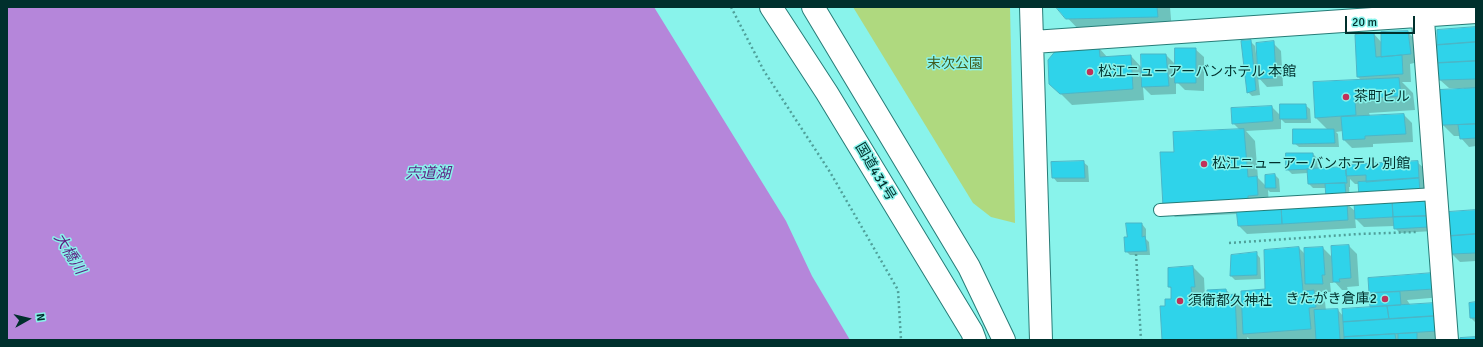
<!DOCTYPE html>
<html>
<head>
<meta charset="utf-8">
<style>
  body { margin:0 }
  #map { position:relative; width:1483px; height:347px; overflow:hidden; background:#89f3eb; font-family:Signika,sans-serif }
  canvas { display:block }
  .frame { position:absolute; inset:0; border:8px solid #00302d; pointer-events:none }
  .north { position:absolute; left:8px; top:299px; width:40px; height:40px; -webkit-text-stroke:3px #89f3eb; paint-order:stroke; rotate:82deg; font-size:11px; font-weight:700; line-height:16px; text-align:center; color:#00302d }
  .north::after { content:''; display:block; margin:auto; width:14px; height:18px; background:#00302d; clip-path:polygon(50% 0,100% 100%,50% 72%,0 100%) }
  .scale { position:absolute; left:1345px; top:16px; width:70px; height:18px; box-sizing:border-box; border:2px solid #00302d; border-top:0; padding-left:5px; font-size:12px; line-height:14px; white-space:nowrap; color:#00302d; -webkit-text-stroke:3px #89f3eb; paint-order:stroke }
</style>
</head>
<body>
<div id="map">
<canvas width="1483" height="347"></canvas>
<div class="frame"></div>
<div class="north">N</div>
<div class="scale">20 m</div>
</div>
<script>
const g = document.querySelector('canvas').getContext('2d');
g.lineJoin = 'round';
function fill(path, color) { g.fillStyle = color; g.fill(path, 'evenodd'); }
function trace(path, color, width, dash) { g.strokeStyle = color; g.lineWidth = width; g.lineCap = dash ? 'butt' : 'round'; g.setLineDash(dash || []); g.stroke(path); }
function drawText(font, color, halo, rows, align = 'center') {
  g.font = font + ' Signika,"Noto Sans JP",sans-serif'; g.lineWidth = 3; g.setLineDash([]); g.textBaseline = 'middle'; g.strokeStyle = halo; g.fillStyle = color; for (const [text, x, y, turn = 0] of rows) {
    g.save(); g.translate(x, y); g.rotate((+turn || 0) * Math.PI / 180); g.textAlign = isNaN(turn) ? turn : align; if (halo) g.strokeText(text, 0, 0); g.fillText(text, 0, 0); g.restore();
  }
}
fill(new Path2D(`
  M853,7H1010L1015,223L991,217L973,203Z`), '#afd97f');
fill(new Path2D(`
  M7,7H654L786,221L812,276L850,340H7Z`), '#b586da');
fill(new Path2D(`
  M1057,7H1170L1172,31L1082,33Z
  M1476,28V146L1469,147L1461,138L1460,136H1454L1443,125L1464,88H1449L1440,80Z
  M1408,32L1416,41L1418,62L1410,64L1411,82H1402L1413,93L1415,110L1369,113L1370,116L1404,115L1412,123L1413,142L1373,144V147L1352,148L1344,140L1343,131L1336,132L1338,134L1339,147H1299L1294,143L1328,130L1316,118L1362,81L1358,77L1374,34L1382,43Z
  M1251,42L1255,46L1257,61H1258L1273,43L1281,51L1283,86L1267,87L1258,77L1260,95L1252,96L1248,92Z
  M1099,48L1108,58L1131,56L1142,68L1166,55L1176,65L1195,49L1204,57V91L1185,90L1176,81V94L1151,95L1143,87L1144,100L1072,105L1050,83Z
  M1305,105L1310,109L1311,123H1285L1281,119V129L1246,131L1255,141L1258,178L1266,186L1275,175L1279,179L1280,192H1270L1268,190L1269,207L1346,203L1356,212L1366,202L1359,184H1355L1350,179V187H1349L1350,201L1326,188H1313L1309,184L1308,173L1292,174L1287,169L1313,154L1317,158L1318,170L1417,162L1426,170L1433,231L1400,233L1395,228V226L1364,227L1355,218L1356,228L1247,234L1239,226L1237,214L1175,217L1164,206L1175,153L1240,130L1233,123L1272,107L1281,116Z
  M1083,162L1088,166L1089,182H1057L1053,177Z
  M1476,211V261L1460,262L1452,254Z
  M1142,224L1146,229V239L1149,242L1150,255H1130L1126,251L1128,237Z
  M1349,246L1357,254L1359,286L1347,287L1348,290H1342L1333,280V283H1330L1331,292H1315L1325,302L1326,311L1338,310L1343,316L1372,308L1369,278L1432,274L1442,297L1407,300L1411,306L1435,304L1445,339L1251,340L1247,337V340H1163L1161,307H1166L1172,300V289L1169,287L1193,267L1204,278L1205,298L1202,297V301L1206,305H1210L1226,290L1232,295H1234L1243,303L1266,290L1299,248L1305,254L1323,248L1333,258Z
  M1256,253L1260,258L1261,279L1235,280L1231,276L1232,256Z
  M1476,303V323L1471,318L1470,304Z`), '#0003');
const building = new Path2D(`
  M1056,7H1157L1158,17L1066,19Z
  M1476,27V42L1437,45V30Z
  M1408,31L1411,54L1381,57V32Z
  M1374,33L1376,57L1402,55L1403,74L1357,77L1355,35Z
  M1251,40L1256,90L1247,93L1241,41Z
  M1274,41L1276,78L1258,79L1256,43Z
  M1476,42V61L1438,63L1437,45Z
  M1099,47L1100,57L1131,55L1133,89L1060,94L1049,84L1048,60L1057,49Z
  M1175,48H1196V83H1175Z
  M1141,54H1166L1169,86L1142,87Z
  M1476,61V79L1439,80L1438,63Z
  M1399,78L1401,96L1355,99L1356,115L1315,118L1313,82Z
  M1476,88V124L1442,125L1439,90Z
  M1280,104H1306L1307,119H1280Z
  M1272,106L1273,121L1232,124L1231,108Z
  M1404,114L1406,134L1365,136V139L1343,140L1341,117Z
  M1476,124V138L1460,139L1458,125Z
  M1244,129L1248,177L1257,176L1258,195L1248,196V202L1163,207L1160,152H1174L1173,132Z
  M1293,129H1334L1335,143L1293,144Z
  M1286,153H1313L1314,169L1286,170Z
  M1084,161L1085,178H1052L1051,162Z
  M1418,161L1419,178L1366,182V175L1346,176L1345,165Z
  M1346,167L1347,183L1308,184L1307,169Z
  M1275,174L1276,188H1265V175Z
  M1419,178L1420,192L1359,197L1358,182Z
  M1345,183L1346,197L1326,198L1325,184Z
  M1427,197L1428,216L1393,217L1392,199Z
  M1392,199L1393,217L1355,219L1354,202Z
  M1347,202L1348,220L1282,224L1281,205Z
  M1281,205L1282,224L1238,226L1236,208Z
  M1476,210V234L1450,236L1448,212Z
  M1428,216L1429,227L1394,229L1393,217Z
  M1126,223H1142V237L1145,236L1147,251L1125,252L1124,237H1127Z
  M1476,234V253L1451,254L1450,236Z
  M1349,245L1351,278L1339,279L1340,282H1333L1331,246Z
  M1299,247L1303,291L1314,290L1316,307L1309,308L1311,329L1243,334L1241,291L1265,289L1264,250Z
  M1323,247L1325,275H1322L1323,284H1305L1304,248Z
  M1257,252V275L1230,276L1231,255Z
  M1193,266L1195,287H1191L1192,294L1196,293L1197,305L1209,304L1207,290L1226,289L1227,295L1235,294L1237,339L1162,340L1160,306H1165V299H1171V287H1168V268Z
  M1433,273L1434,289L1369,293L1368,278Z
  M1400,292L1401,305L1370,307L1369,293Z
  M1476,302V318H1470L1469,303Z
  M1435,303L1436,316L1389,319L1387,306Z
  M1387,306L1389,319L1343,322L1342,309Z
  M1338,309L1340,340H1316L1314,310Z
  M1436,316L1437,331L1344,337L1343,322Z
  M1417,333V340H1398V334Z
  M1395,334L1396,340H1344V337Z
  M1476,337V340H1460V338Z`);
fill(building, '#2fd3ea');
trace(building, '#4bb6c7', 1);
const service = new Path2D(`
  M1160,210L1436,194`);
const minor = new Path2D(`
  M1031,7L1041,340
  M1422,7L1447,340
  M1033,42L1476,12`);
const trunk = new Path2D(`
  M771,7L827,93L972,332L975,340
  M813,7L969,267L1004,340`);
trace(service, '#267c77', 14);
trace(minor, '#267c77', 24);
trace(trunk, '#267c77', 24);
trace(new Path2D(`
  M731,7L764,71L830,172L898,290L901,340
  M1229,243L1359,234L1416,232
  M1136,254L1141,340`), '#4fa09a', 2.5, [2, 3]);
trace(service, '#fff', 12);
trace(minor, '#fff', 22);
trace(trunk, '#fff', 22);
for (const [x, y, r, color] of [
  [1090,72,4,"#c03159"],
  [1346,97,4,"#c03159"],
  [1204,164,4,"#c03159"],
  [1385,299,4,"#c03159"],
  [1180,301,4,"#c03159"]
]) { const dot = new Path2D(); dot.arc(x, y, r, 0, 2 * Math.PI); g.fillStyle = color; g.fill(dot); trace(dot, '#89f3eb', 1.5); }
drawText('14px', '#425d1e', '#89f3eb', [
  ["末次公園",955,64]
]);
drawText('14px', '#00302d', '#89f3eb', [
  ["松江ニューアーバンホテル 本館",1098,72],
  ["茶町ビル",1354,97],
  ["松江ニューアーバンホテル 別館",1212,164],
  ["きたがき倉庫2",1377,299,"right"],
  ["須衛都久神社",1188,301]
], 'left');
drawText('14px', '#00302d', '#89f3eb', [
  ["国道431号",875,172,59]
]);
drawText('italic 15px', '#5d1f82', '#89f3eb', [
  ["宍道湖",428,174],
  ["大橋川",69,254,58]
]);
</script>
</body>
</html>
